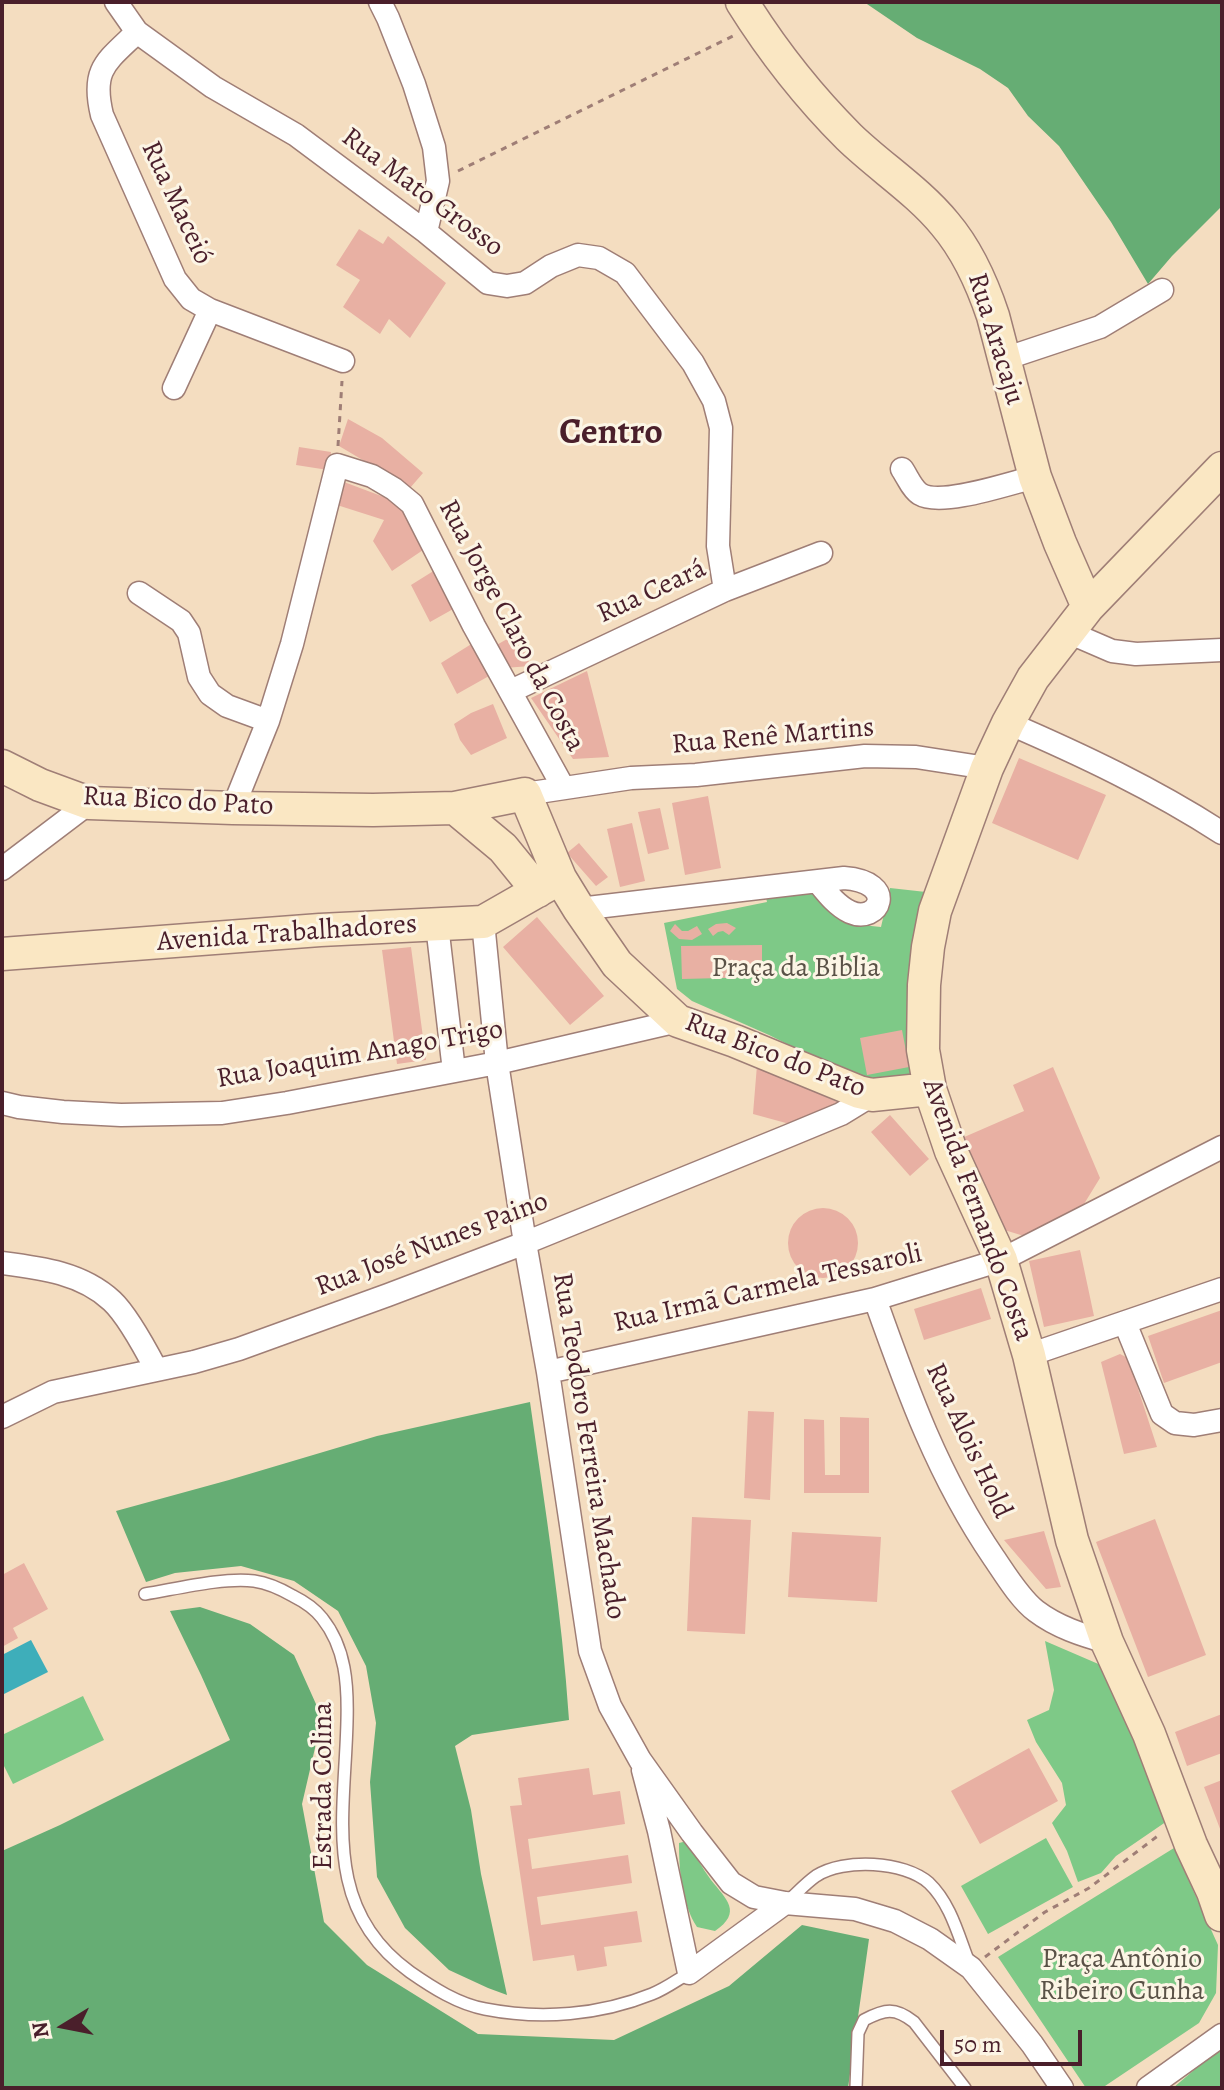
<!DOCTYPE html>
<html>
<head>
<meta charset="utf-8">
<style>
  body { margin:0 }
  #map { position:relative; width:1224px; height:2090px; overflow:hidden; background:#f4ddc0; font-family:Alegreya,serif }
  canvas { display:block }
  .frame { position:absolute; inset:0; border:4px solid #4a1f2b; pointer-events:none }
  .north { position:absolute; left:24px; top:1986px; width:80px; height:80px; -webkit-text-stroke:6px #fcf5e5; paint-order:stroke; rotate:260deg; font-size:22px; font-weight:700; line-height:32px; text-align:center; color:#4a1f2b }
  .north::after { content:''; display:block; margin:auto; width:28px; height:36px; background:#4a1f2b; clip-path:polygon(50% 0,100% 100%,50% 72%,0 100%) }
  .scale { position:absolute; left:940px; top:2030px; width:142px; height:36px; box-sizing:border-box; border:4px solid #4a1f2b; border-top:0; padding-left:10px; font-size:24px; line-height:28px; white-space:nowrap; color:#4a1f2b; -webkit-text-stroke:6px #fcf5e5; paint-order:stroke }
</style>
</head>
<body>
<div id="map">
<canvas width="1224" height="2090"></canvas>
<div class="frame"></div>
<div class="north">N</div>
<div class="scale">50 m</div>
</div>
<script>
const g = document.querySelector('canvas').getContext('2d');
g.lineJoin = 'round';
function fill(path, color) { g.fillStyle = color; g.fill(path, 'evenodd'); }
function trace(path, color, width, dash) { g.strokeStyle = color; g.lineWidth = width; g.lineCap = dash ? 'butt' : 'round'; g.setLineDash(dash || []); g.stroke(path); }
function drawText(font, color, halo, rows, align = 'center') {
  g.font = font + ' Alegreya,serif'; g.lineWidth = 6; g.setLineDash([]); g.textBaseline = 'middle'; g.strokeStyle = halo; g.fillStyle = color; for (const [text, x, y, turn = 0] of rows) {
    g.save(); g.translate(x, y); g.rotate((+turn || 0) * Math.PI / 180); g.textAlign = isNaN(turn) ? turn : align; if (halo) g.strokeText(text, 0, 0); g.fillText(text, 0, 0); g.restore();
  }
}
fill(new Path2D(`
  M890,888L926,892L913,1075L865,1083L769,1035L692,1001L677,989L664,923L767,902L765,893L818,890L852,924L881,927Z
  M1045,1641L1110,1669L1173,1817L1116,1856L1101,1873L1078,1882L1067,1851L1052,1823L1066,1805L1062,1783L1036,1742L1027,1720L1049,1710L1054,1690Z
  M83,1696L104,1740L13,1784L2,1762V1735Z
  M1046,1838L1073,1887L988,1934L961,1886Z
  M687,1841C695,1854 702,1868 711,1880C726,1899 743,1912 715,1931L697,1927C682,1904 679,1871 679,1843Z
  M1174,1848L1218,1945L1216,1993L1199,2023L1102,2088H1086L998,1957Z
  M1222,2046V2088H1173Z`), '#7ec987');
fill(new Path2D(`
  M864,2H1222V206L1172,256L1148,284L1111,222L1059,146L1028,116L1008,88L980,69L917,38Z
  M530,1402C545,1508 562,1613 569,1720L472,1735L455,1746L471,1810L481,1874L507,1995L488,1988L449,1970L405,1928L377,1877L370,1782L376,1723L366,1666L338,1611L294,1581L241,1566L175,1573L146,1582L116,1511L229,1480L377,1436Z
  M200,1607L250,1624L294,1655L320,1713L315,1748L302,1804L324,1922L367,1965L478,2034L614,2040L729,1986L802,1925L869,1939L848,2088H2V1851L60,1825L230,1740L201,1675L170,1611Z`), '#66ad74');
fill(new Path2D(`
  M31,1640L48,1672L2,1695V1655Z`), '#3eaeba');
fill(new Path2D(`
  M359,229L383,244L388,236L446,283L410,338L389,319L380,334L343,307L360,280L336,265Z
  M348,419L382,438L423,473L410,488L339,446Z
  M299,447L331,452L328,470L296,465Z
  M344,482L400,503L426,548L392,571L373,541L384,520L337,505Z
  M435,570L455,608L430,622L411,585Z
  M516,634L531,666L504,668L493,647Z
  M473,643L489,676L457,694L441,663Z
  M587,671L609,757L573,759L531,698Z
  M493,704L507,738L471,755L460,740L454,724L471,713Z
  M1019,758L1106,795L1078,860L992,823Z
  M708,796L721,868L685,875L672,803Z
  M660,808L669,849L648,854L638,812Z
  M632,823L645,881L620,887L607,829Z
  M579,843L608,877L596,886L567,853Z
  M537,917L604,996L570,1025L503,947Z
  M727,923L736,928L729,935L723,931L718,932L713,936L708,929L716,924Z
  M675,924L682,931H688L697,926L702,934L692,940L679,939L670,931Z
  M762,945V977L682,979L681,946Z
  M411,947L426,1060L397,1064L382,950Z
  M902,1030L909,1067L867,1075L860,1038Z
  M757,1065L837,1102L797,1126L753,1114Z
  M1053,1067L1100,1178L1084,1204L1024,1236L1001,1229L962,1138L1024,1111L1013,1085Z
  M890,1115L929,1159L910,1176L871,1132Z
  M788 1243a35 35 0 1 1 70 0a35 35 0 1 1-70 0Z
  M1080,1250L1094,1316L1044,1327L1029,1261Z
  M981,1288L991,1319L924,1340L914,1309Z
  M1222,1310V1362L1164,1383L1148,1336Z
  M1120,1354L1128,1358L1157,1447L1124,1454L1101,1362Z
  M748,1411L774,1412L770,1500L744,1498Z
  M840,1417L869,1418V1493H804V1419L824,1420L825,1475H840Z
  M692,1517L751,1520L745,1634L687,1631Z
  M1155,1519L1206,1655L1148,1677L1096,1542Z
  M1044,1531L1061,1587L1046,1589L1004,1540Z
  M792,1532L881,1537L877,1602L788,1597Z
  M24,1563L48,1609L13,1628L18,1638L2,1647V1575Z
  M1222,1714V1753L1187,1766L1175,1732Z
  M1029,1748L1058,1801L980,1844L951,1791Z
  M589,1768L593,1795L620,1791L625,1824L528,1839L532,1869L628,1855L632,1883L537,1897L541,1925L637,1911L642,1942L604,1947L607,1966L577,1971L574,1955L533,1961L510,1806L522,1805L518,1778Z
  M1222,1780V1834L1204,1787Z`), '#e8b0a3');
const lane = new Path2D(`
  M145,1594C176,1589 224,1577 254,1581C268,1583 281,1589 293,1596C303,1601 315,1609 322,1618C346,1648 348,1685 347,1721C345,1815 321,1908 410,1972C433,1988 458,2004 485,2009C541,2020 600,2015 652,1994C665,1989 677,1980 689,1973
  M788,1901C797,1893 806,1883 816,1876C844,1858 904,1861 929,1883C950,1903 958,1934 968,1960
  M856,2088L858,2033L864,2020C885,2009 895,2007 914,2022L965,2088`);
const street = new Path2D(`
  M116,2L137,32L213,87L296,135L426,232L488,283L507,286L525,283L551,266L578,255L599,258L625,273L693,363L714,401L721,428L718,546L725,590
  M380,2L388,18L414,84L434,147L438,181L426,232
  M137,32C106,62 91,69 102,115L175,279L191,299L210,310L343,361
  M1004,359L1100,327L1162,290
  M174,388L210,310
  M902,469C907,476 912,489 920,494C941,507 1010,483 1035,477
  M139,593L181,621L189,633L199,677L210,694L227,706L268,721
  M1068,632L1112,651L1136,654L1222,650
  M511,691L725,590L821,553
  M1008,723C1082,755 1154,789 1222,833
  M525,794L631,778L696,775L865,756L916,757L987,768
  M233,808L268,721L292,644L337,465L372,476L394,489L412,504L474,626L563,787
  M2,869L89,803
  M579,909L844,878C899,882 879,925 850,912C837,906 827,893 818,882
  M483,922L497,1063L525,1243L548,1372L590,1651L610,1706L640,1760L692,1833L731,1883L754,1897L785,1903L855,1909L895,1921L930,1939L971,1968L1032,2044L1062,2088
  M437,925L454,1071
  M2,1103L19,1107L63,1112L121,1115L222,1113L287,1103L497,1063L678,1021
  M2,1263C41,1268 82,1273 112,1301C127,1315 146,1350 156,1369
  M875,1299C908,1392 938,1476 994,1558C1005,1574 1020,1599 1036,1611C1057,1627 1082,1635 1107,1642
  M1125,1323L1162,1414L1175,1423L1194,1425L1222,1420
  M1029,1355L1222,1289
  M548,1372L875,1299L1001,1260L1222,1147
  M2,1417L53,1392L194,1362L239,1349L388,1295L525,1243L788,1136L841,1114L872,1095
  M643,1770L659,1831L689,1973L785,1903
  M1148,2088L1222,2035`);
const secondary = new Path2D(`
  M742,2C772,50 809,97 849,137C880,167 918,191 945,224C968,251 982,283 993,316L1035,477L1060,543L1088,607
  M2,766L40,785L89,803L233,808L373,810L455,808L525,794L560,878L579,909L617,964L678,1021L735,1041L859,1092L872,1095L930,1089
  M455,808L503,848L538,891
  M2,954L320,930L483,922L560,878
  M1221,1915L1213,1892L1191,1845L1149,1734L1107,1642L1072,1540L1029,1355L1001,1260L951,1151L930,1089L923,1050L924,985L928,947L935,911L987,768L1008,723L1033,678L1088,607L1222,468`);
trace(lane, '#9f7e76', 14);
trace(street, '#9f7e76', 25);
trace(secondary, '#9f7e76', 35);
trace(new Path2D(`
  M458,171L735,35
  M338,446L342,381
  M985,1957L1045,1912L1089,1888L1159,1835`), '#9f7e76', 3, [6, 6]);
trace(lane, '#fff', 11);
trace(street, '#fff', 22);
trace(secondary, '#fae7c3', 32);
drawText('28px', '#4a1f2b', '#fcf5e5', [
  ["Rua Mato Grosso",422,193,37],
  ["Rua Maceió",176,203,65],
  ["Rua Aracaju",995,339,73],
  ["Rua Ceará",652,592,-25],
  ["Rua Jorge Claro da Costa",511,626,62],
  ["Rua Renê Martins",773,737,-5],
  ["Rua Bico do Pato",178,802,3],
  ["Avenida Trabalhadores",287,934,-4],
  ["Rua Joaquim Anago Trigo",360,1055,-10],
  ["Rua Bico do Pato",775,1056,21],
  ["Avenida Fernando Costa",977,1210,70],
  ["Rua José Nunes Paino",432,1245,-21],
  ["Rua Irmã Carmela Tessaroli",768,1289,-13],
  ["Rua Alois Hold",968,1441,65],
  ["Rua Teodoro Ferreira Machado",588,1446,81],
  ["Estrada Colina",324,1786,-90]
]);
drawText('28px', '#5a5247', '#fcf5e5', [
  ["Praça da Biblia",796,969],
  ["Praça Antônio",1122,1960],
  ["Ribeiro Cunha",1122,1992]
]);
drawText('bold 36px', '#4a1f2b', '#fcf5e5', [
  ["Centro",611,434]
]);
</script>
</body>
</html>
